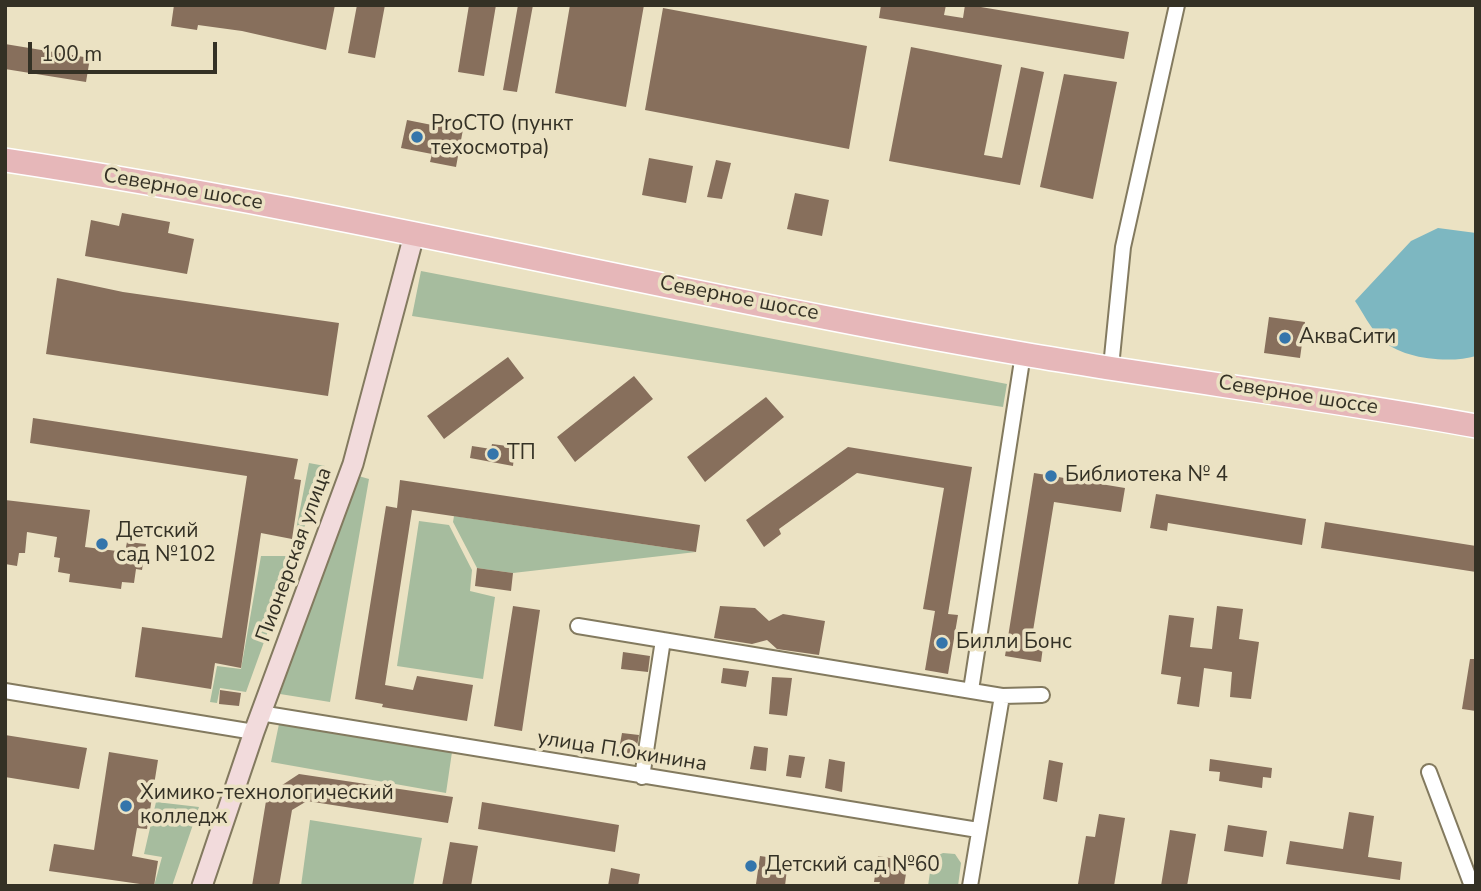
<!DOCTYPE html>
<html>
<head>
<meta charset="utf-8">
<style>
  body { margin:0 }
  #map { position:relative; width:1481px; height:891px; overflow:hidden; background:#ebe2c3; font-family:"Nunito Sans",sans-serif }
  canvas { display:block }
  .frame { position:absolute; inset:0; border:7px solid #343125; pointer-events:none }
  .scale { position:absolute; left:28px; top:42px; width:189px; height:32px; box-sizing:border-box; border:4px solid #343125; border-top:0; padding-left:9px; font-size:21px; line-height:24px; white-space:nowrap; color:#343125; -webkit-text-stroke:5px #ebe2c3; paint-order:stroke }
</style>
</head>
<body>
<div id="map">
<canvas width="1481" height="891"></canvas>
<div class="frame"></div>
<div class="scale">100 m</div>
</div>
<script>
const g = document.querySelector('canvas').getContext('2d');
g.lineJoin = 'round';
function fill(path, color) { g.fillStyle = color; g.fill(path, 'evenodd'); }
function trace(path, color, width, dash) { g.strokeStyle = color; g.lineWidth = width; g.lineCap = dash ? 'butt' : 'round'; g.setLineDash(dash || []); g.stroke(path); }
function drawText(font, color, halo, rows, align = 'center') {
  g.font = font + ' "Nunito Sans",sans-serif'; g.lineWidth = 7; g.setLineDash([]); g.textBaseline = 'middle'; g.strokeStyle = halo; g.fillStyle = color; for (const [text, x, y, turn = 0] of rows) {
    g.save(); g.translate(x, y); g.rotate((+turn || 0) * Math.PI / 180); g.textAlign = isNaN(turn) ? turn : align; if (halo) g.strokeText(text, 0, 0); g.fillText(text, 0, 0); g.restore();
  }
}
fill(new Path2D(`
  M421,271L1007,384L1003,407L412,316Z
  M309,463L325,466L303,531L296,530Z
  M355,475L369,479L330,702L280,694Z
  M454,516L696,552L513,573L477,568L453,522Z
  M419,521L449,525L472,570L470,591L495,597L483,679L397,666Z
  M261,556H295L246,692L220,688L217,703L210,702L217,666L241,669Z
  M279,724L452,752L446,793L271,762Z
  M156,802L199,807L172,886H154L162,857L144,854Z
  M310,820L422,838L413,886H301Z
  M943,853L955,854L961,863L958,886H928L932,858Z`), '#a6bc9e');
fill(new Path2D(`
  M1438,228L1476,233V356C1449,364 1400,359 1380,338C1370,327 1363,313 1355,301L1411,241Z`), '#7db7c1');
fill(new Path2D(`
  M174,5H335L326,50L242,31L198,25L197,30L171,26Z
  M357,5H385L375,58L348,53Z
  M469,5H496L484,76L458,72Z
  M518,5H533L517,92L503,90Z
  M570,5H644L626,107L555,93Z
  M881,5H946L944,15L963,18L965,5H969L1129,32L1124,59L879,18Z
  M663,8L867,46L849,149L645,110Z
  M5,44L90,58L86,82L5,69Z
  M911,47L1002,65L984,155L1002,158L1021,67L1044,72L1020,185L889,161Z
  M1064,74L1117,82L1093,199L1040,187Z
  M438,119L464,124L456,167L430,162L432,154L401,148L407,120L437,126Z
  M649,158L693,166L686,203L642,195Z
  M716,160L731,163L722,199L707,197Z
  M795,193L829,200L822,236L787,229Z
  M122,213L170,222L168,233L194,239L187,274L85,256L91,220L119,226Z
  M57,278L123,292L339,323L328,396L46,354Z
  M1269,317L1305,322L1300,358L1264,353Z
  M508,357L524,378L444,439L427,416Z
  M634,376L653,399L575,462L557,437Z
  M766,397L784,417L705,482L687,457Z
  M33,418L298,459L294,479L301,480L292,539L261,533L241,668L215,663L211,689L135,677L142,627L222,638L247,476L30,443Z
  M492,444L515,447L513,466L470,458L472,446L491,449Z
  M848,447L972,467L948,614L958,615L948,674L925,670L935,611L923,609L944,488L857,473L779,529L781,534L764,547L746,520Z
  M1034,473L1125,488L1121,512L1054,502L1032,637L1044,639L1041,662L1005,656Z
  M400,480L700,525L696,552L412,510L385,685L413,690L417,676L473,685L467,721L382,707L383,704L355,699L386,506L397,508Z
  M1156,494L1306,519L1302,545L1168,523L1167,531L1150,528Z
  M5,500L90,510L85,547L125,552L127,542L146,544L142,570L136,569L134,583L122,582L121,589L69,582L70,574L58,572L60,558L54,557L57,537L27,532L25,553H19L17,566L5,564Z
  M1325,522L1476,546V572L1321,548Z
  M477,568L513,573L511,591L475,586Z
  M513,606L540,610L522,731L494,726Z
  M720,606L755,608L769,621L783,614L825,621L819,655L777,649L767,640L752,644L714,638Z
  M1217,606L1243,609L1239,639L1259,642L1251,699L1230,697L1232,672L1204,668L1199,707L1177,704L1181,677L1161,674L1169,615L1194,618L1190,647L1212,649Z
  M623,652L650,656L648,672L621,669Z
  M1470,659H1476V711L1462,709Z
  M723,668L749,671L746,687L721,683Z
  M772,677L792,678L787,716L769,714Z
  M220,690L241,693L239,706L219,704Z
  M622,733L639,735L635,757L618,755Z
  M5,735L87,748L79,789L5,777Z
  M754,746L768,748L766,771L750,769Z
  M109,752L158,760L147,829L137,828L132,856L158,861L154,886L49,871L54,844L94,850Z
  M789,755L805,757L801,778L786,776Z
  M829,759L845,762L842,792L825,788Z
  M1210,759L1272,768L1271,778L1263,777L1262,788L1219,781L1220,772L1209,771Z
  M1049,760L1063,763L1057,802L1043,799Z
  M299,774L453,797L448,823L307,801L292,810L279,886H252L267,795Z
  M482,802L619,825L615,852L478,829Z
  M1349,812L1374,816L1368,857L1402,862L1400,880L1286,864L1290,841L1343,849Z
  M1099,814L1125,818L1114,886L1078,884L1086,836L1095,837Z
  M1228,825L1267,831L1263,857L1224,851Z
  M1170,830L1196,834L1187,886H1161Z
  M450,842L478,846L471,886H442Z
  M760,856L788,860L785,886L756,884Z
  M878,856L908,861L904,886H879L880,882H874Z
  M611,868L640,874L638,886H608Z`), '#876f5c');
const street = new Path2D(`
  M1111,367L1123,247L1177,5
  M578,626L1002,696L1042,695
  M971,690L1023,354
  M5,691L254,732
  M260,713L978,830
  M1429,772L1472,886
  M642,777L663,640
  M970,886L1002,696`);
const secondary = new Path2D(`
  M202,886L254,732L353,464L414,235`);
const primary = new Path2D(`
  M5,160C347,211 683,296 1023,354C1174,380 1325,398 1476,426`);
trace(street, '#837a5f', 18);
trace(secondary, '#837a5f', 23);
trace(primary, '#fff', 26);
trace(street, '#fff', 14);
trace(secondary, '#f2dbdc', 19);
trace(primary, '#e6b7b9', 23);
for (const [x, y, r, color] of [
  [417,137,7,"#3475ab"],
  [1285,338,7,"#3475ab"],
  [493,454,7,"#3475ab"],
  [1051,476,7,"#3475ab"],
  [102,544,7,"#3475ab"],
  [942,643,7,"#3475ab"],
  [126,806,7,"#3475ab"],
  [751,866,7,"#3475ab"]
]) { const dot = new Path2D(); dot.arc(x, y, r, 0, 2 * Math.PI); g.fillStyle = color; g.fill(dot); trace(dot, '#ebe2c3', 2.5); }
drawText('21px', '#343125', '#ebe2c3', [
  ["ProСТО (пункт",431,125],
  ["техосмотра)",431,149],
  ["АкваСити",1299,338],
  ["ТП",507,454],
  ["Библиотека № 4",1065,476],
  ["Детский",116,532],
  ["сад №102",116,556],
  ["Билли Бонс",956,643],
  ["Химико-технологический",140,794],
  ["колледж",140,818],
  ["Детский сад №60",765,866]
], 'left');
drawText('21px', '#343125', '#ebe2c3', [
  ["Северное шоссе",183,190,10],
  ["Северное шоссе",739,299,11],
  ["Северное шоссе",1298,396,9],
  ["Пионерская улица",295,555,-70],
  ["улица П.Окинина",622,752,9]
]);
</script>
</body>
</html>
